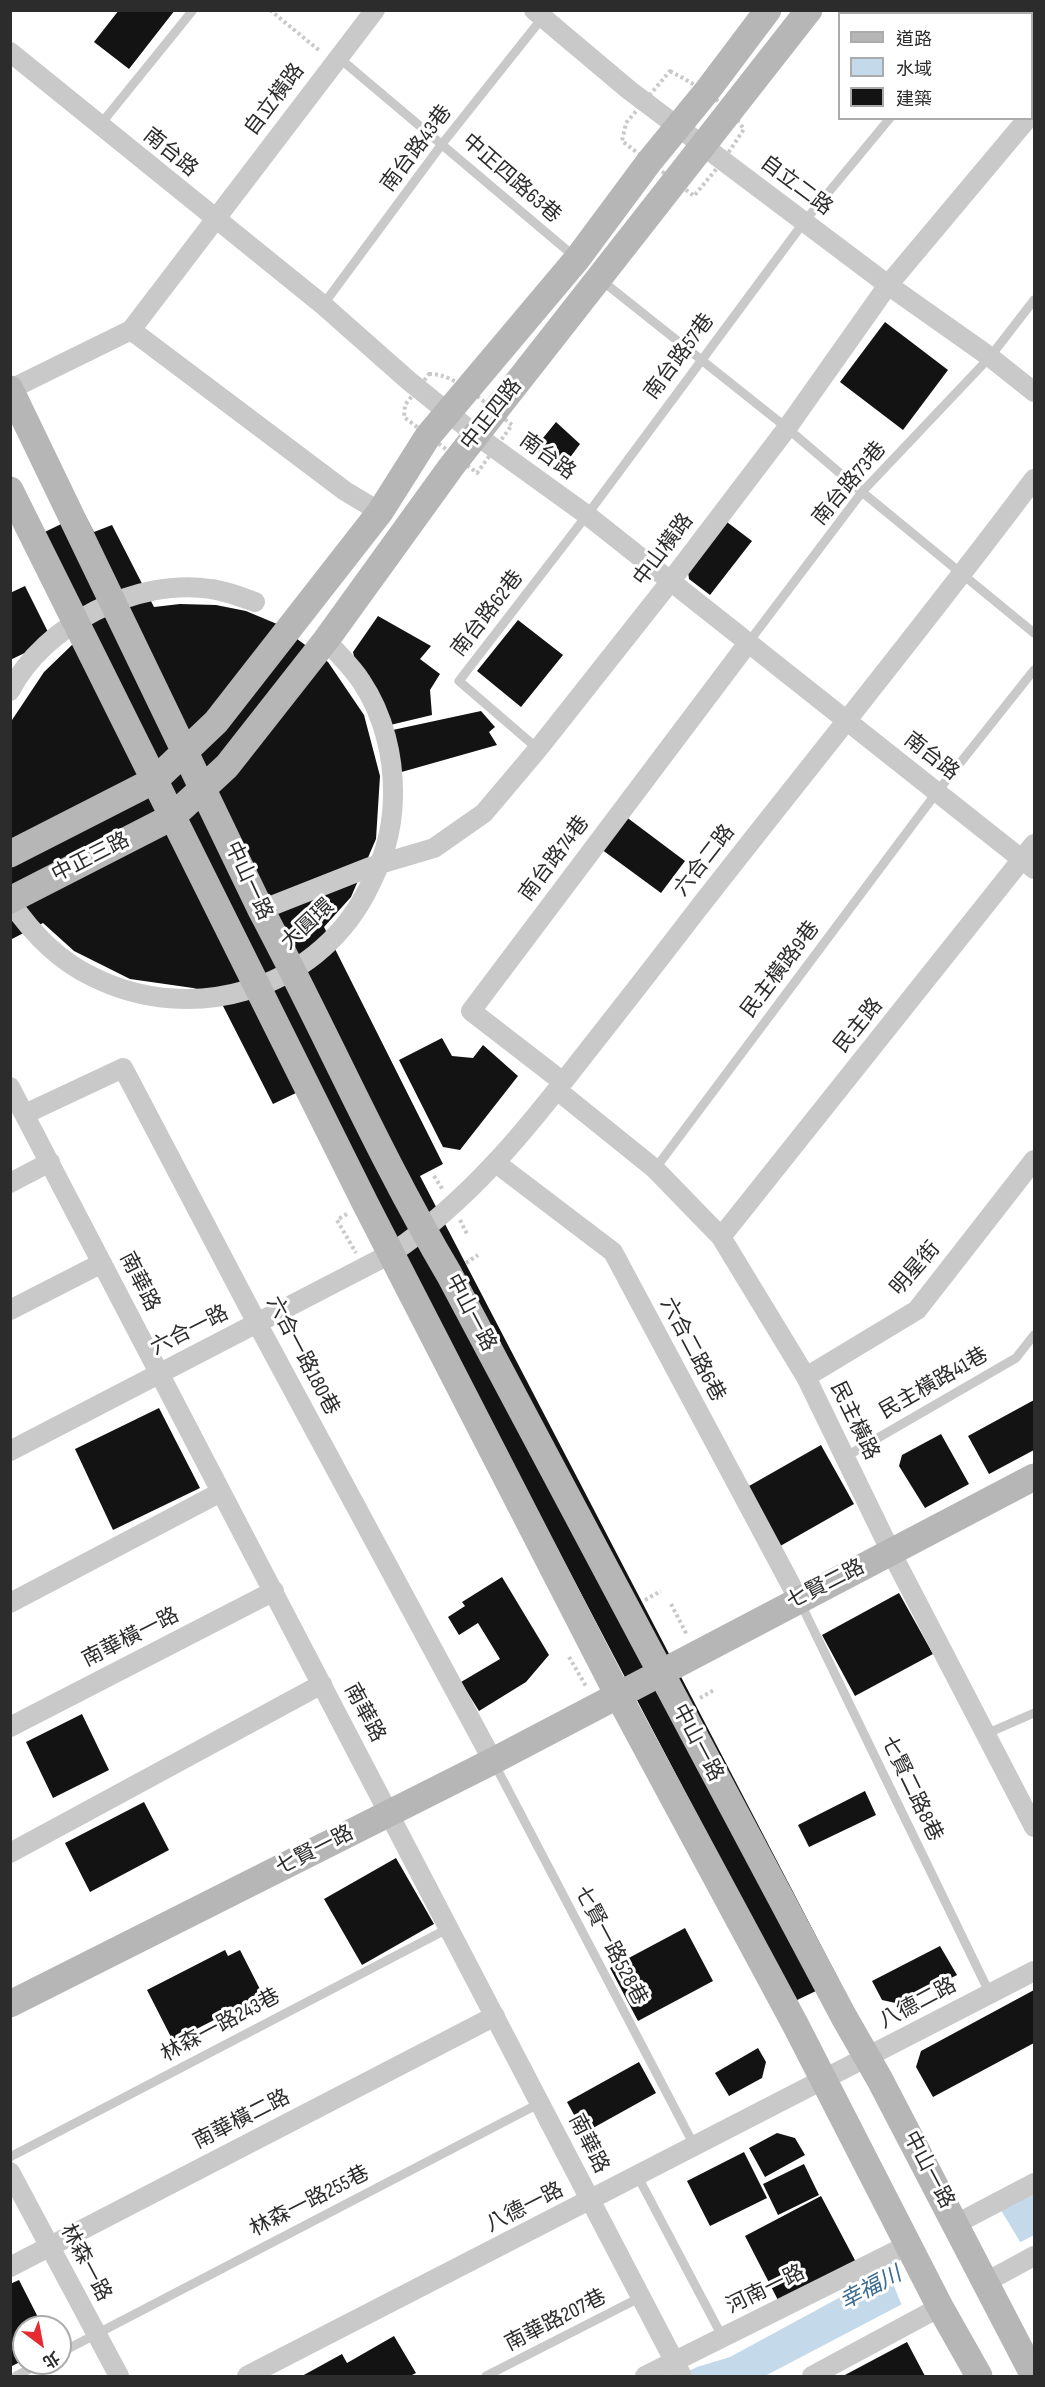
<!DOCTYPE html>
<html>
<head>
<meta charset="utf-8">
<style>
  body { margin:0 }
  #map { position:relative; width:1045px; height:2387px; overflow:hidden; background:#fff; font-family:"Sofia Sans Condensed","Noto Sans TC",sans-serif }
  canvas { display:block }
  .frame { position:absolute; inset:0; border:12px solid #2c2c2c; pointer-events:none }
  .legend { position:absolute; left:838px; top:12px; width:195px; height:108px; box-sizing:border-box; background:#fff; border:2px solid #ababab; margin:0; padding:8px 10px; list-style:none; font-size:18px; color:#2c2c2c }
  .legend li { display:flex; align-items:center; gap:12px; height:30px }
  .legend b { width:30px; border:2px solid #ababab }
  .north { position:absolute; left:12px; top:2315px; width:60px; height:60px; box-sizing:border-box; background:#fff; border:2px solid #ababab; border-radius:50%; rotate:148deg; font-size:16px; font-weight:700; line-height:24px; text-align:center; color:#2c2c2c }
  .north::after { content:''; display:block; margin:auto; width:21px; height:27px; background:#e72a31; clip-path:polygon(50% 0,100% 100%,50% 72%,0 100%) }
</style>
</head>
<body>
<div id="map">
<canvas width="1045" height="2387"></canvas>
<div class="frame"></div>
<ul class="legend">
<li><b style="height:8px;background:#b6b6b6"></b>道路</li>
<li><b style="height:16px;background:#c4daeb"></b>水域</li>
<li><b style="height:16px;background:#131313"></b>建築</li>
</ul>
<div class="north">北</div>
</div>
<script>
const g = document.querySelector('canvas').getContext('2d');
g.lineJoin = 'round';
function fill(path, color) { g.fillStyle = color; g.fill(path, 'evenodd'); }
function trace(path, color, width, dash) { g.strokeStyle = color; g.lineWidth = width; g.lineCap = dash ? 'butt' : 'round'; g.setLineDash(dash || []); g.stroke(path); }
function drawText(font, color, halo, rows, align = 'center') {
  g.font = font + ' "Sofia Sans Condensed","Noto Sans TC",sans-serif'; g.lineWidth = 6; g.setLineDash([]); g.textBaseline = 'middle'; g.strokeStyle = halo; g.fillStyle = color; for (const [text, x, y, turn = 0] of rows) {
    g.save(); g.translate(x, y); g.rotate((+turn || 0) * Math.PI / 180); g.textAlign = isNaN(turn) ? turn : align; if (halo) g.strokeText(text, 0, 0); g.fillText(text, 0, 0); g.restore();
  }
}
fill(new Path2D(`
  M1034,2192V2235L765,2376H679L697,2367L730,2357Z`), '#c4daeb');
fill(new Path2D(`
  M999,2207L1022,2245L903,2308L887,2269Z`), '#fff');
fill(new Path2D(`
  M119,10H175L129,69L94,42Z
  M885,322L948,370L903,430L840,382Z
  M556,422L580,444L560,471L534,449Z
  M84,513L94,532L112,525L154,607L180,604L216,605L246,611L277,624L328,662L364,715L380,776L376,839L351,897L324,927L443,1164L420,1176L839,1980L795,2001L461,1365L298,1092L273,1104L223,1006L210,993L193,988L130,979L74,951L43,923L10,940V723L44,672L74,643L24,542Z
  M723,519L752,541L710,595L689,579L687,565Z
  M25,586L52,640L10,660V593Z
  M378,616L431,646L420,659L440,674L430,690L432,715L386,726L356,665L353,652Z
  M518,620L563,655L521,707L477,671Z
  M481,711L495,727L489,732L497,745L398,773L388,731Z
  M625,816L685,861L661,893L601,849Z
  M442,1038L452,1056L473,1058L483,1045L518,1076L460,1150L443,1147L399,1060Z
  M1034,1400V1450L989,1474L968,1436Z
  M159,1408L200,1488L113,1530L75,1449Z
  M941,1434L969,1484L925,1508L899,1466L902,1455Z
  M821,1445L854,1504L775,1549L742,1490Z
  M502,1577L549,1655L526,1682L479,1711L461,1682L500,1659L478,1623L459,1635L448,1617L465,1606L462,1602Z
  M899,1593L933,1654L855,1696L822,1635Z
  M82,1714L109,1770L53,1798L26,1742Z
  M865,1791L876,1815L809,1847L798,1825Z
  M144,1802L169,1850L90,1892L65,1843Z
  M396,1858L434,1924L362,1965L324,1899Z
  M685,1928L713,1981L638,2021L610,1968Z
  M940,1946L957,1975L900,2004L882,2000L872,1981Z
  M225,1950L228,1956L240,1950L263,1995L173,2041L147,1990Z
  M1034,1990V2043L933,2097L916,2067L921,2051Z
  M758,2048L766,2062L762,2078L729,2096L715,2073Z
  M639,2062L656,2093L584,2133L567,2102Z
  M777,2133L795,2138L805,2155L765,2177L749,2148Z
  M744,2152L767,2198L710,2226L687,2181Z
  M804,2164L819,2195L778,2215L763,2184Z
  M821,2196L857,2264L780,2304L745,2236Z
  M19,2280L43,2327H24V2360L10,2367V2284Z
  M394,2336L416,2373L410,2376H302L342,2354L347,2363Z
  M907,2342L925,2376H843Z`), '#131313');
trace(new Path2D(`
  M270,10L321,52
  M670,71C701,88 723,100 744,129L723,161L694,196L622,141L626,123Z
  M429,374C457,373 490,408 512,425L477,473L404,417L405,405Z
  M434,1176L443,1190
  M347,1214L337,1220L356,1253
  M460,1220L467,1234
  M466,1263L478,1255
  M645,1600L661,1591
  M671,1604L687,1635
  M569,1657L587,1688
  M700,1698L714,1690`), '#c9c9c9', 4, [3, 3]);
trace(new Path2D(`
  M978,14L981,10
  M338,57L575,257
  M100,125L193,10
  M601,280L787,428L862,492L1034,633
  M323,305L442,144L543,17
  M748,643L862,492L990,357L1034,300
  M538,749L459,681L587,515L804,222L890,118
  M655,1169L937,792L1034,670
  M845,1457L1016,1358L1034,1335
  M800,1602L990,1994
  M986,1734L1034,1713
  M494,1763L695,2147
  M10,2157L449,1928
  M638,2177L723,2338
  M60,2353L540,2103
  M16,2376L41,2363
  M486,2376L641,2297`), '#c9c9c9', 9);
trace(new Path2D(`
  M534,10L629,90L888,285L990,357L1034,392
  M10,52L323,305L409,381L476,435L587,515L1034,869
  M131,330L345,491L380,512
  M11,389L131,330L375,10
  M10,691C44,625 137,577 211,589C226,591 241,597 255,602
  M10,901C31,932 59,961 93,977C192,1026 314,991 366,893C383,861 392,834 393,798C394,758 384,715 361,681C354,670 344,660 335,650
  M261,910L370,867L434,848L484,813L538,749L670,582L787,428L888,285L1028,118
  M563,1082L471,1011L748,643
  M10,1087L682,2376
  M557,1090L655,1169L721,1237L806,1377L891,1552L1034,1827
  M25,1114L123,1068L257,1323L493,1761
  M496,1163L613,1252L799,1600
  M10,1183L50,1162
  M721,1237L1034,844
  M10,1310L102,1263
  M806,1377L917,1310L1034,1160
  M10,1451L392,1253C471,1199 527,1129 585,1054C622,1007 658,961 694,914C807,769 924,626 1034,479
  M10,1603L221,1492
  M10,1727L274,1591
  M10,1853L322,1684
  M10,2172L119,2376
  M956,2224L1034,2183
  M10,2267L495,2016
  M986,2282L1034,2256
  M247,2376L1034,1971
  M645,2376L908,2245
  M812,2376L940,2307`), '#c9c9c9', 20);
trace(new Path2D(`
  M10,389L261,910C325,1030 379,1156 449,1274L844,2017L880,2080L1034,2376
  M10,490L365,1203L618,1695L795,2024L940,2307L979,2376
  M10,854L155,780L216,722L380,512L428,436L577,259L649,162L707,91L768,10
  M10,900L172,817L227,766L326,640L451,467L809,10
  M10,2004L493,1761L1034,1477`), '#b6b6b6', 27);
drawText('21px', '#2c2c2c', '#fff', [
  ["自立橫路",275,100,-53],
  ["南台路43巷",417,149,-53],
  ["南台路",170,153,39],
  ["中正四路63巷",511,179,41],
  ["自立二路",796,186,37],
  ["南台路57巷",680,357,-53],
  ["中正四路",492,415,-52],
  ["南台路",547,457,36],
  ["南台路73巷",850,484,-50],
  ["中山橫路",664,550,-53],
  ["南台路62巷",488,614,-52],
  ["南台路",931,757,38],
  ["中正三路",91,858,-27],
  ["南台路74巷",555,859,-53],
  ["六合二路",705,861,-52],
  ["中山一路",248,881,65],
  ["大圓環",308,925,-43],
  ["民主橫路9巷",781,970,-53],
  ["民主路",859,1026,-51],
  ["明星街",916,1269,-49],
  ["南華路",139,1282,63],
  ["中山一路",470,1313,62],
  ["六合一路",190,1331,-27],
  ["六合二路6巷",692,1350,62],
  ["六合一路180巷",302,1356,62],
  ["民主橫路41巷",934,1384,-30],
  ["民主橫路",854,1421,64],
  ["七賢二路",826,1585,-27],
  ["南華橫一路",131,1638,-27],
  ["南華路",364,1713,62],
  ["中山一路",697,1743,62],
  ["七賢二路8巷",911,1789,64],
  ["七賢一路",315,1851,-27],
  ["七賢一路528巷",610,1946,62],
  ["八德二路",918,2004,-28],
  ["林森一路243巷",221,2026,-28],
  ["南華橫二路",242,2120,-27],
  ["南華路",588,2144,63],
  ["中山一路",928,2170,62],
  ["林森一路255巷",310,2202,-27],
  ["八德一路",525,2208,-27],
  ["林森一路",85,2263,62],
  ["河南一路",766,2290,-26],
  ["南華路207巷",556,2321,-27]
]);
drawText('italic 22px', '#3a6a8f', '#fff', [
  ["幸福川",871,2289,-28]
]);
</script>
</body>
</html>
